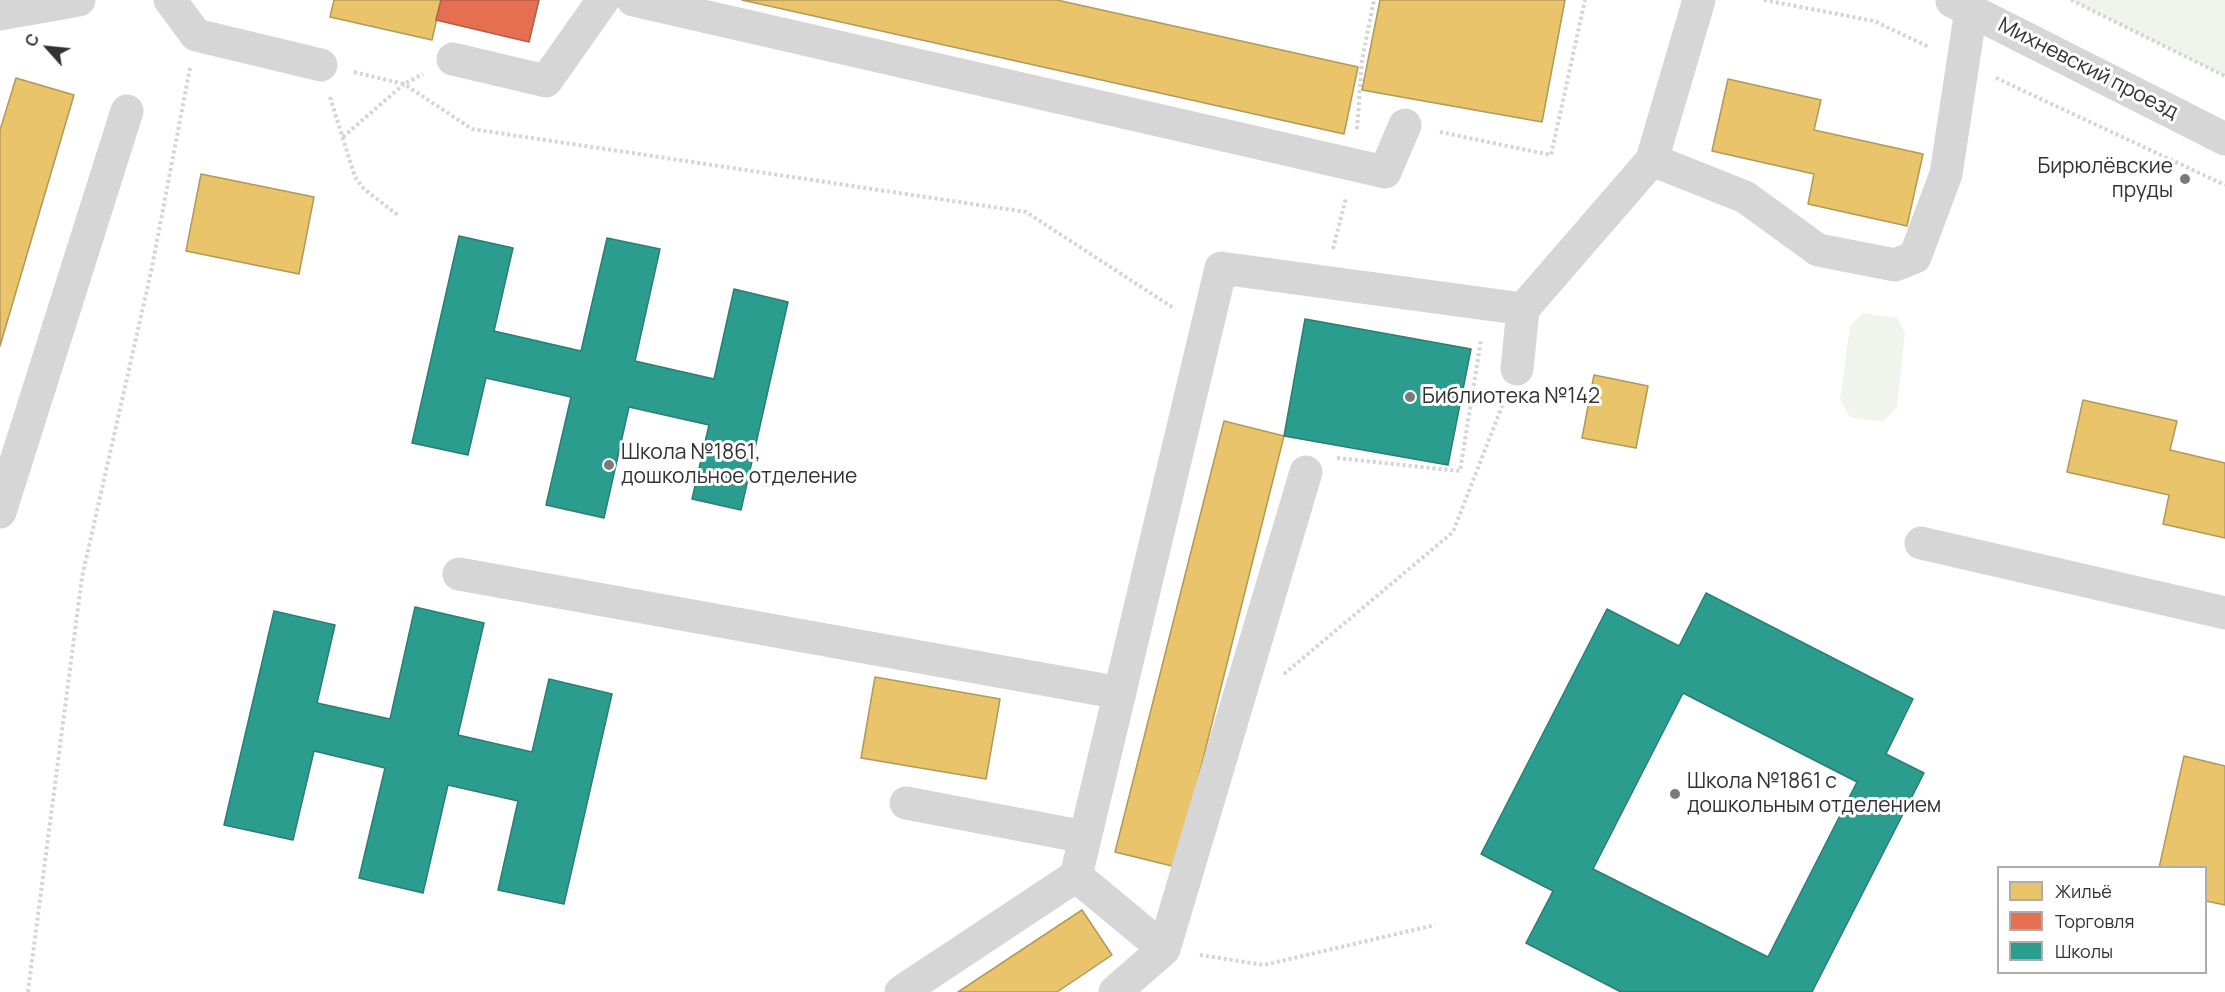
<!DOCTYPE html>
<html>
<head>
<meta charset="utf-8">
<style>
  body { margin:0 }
  #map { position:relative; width:2225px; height:992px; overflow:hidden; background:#fff; font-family:Manrope,sans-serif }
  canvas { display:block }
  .legend { position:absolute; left:1997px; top:866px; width:210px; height:108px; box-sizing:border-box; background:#fff; border:2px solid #adadad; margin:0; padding:8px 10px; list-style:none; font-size:18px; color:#323232 }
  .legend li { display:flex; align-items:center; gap:12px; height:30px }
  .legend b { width:30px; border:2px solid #adadad }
  .north { position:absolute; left:18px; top:18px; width:60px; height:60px; -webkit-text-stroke:4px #fff; paint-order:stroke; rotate:297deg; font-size:16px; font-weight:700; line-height:24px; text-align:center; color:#323232 }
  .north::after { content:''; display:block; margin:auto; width:21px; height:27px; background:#323232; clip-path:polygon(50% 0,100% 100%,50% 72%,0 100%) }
</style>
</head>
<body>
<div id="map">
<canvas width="2225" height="992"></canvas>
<ul class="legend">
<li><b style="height:16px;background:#e9c46a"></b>Жильё</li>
<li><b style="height:16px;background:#e76f51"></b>Торговля</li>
<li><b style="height:16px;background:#2a9d8f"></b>Школы</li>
</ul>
<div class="north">С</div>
</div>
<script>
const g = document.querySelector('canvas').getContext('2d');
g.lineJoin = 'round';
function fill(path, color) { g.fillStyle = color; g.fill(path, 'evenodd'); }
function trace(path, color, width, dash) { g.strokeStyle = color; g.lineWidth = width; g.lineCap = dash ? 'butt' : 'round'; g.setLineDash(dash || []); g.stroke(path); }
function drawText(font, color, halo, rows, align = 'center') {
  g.font = font + ' Manrope,sans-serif'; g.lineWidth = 6; g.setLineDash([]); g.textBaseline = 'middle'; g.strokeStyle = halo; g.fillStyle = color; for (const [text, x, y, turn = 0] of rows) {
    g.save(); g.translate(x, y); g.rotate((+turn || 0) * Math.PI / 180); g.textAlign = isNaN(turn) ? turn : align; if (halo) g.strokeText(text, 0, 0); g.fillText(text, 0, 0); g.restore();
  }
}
fill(new Path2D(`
  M2071,0H2225V76Z
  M1863,313L1897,318L1905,333L1897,407L1883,422L1850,417L1840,400L1850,326Z`), '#f0f4ed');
const homes = new Path2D(`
  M334,0H441L432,40L330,17Z
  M742,0H1057L1358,67L1344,134Z
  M1380,0H1565L1542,122L1362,90Z
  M16,78L74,95L0,346V130Z
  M1728,79L1821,100L1814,130L1923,154L1907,226L1808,204L1814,174L1712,151Z
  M201,174L314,197L299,274L186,251Z
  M1594,375L1648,386L1636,448L1582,438Z
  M2083,400L2177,421L2170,450L2225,463V538L2163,524L2169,495L2067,472Z
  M1224,421L1284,436L1176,867L1115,852Z
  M875,677L1000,699L986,779L861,758Z
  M2184,756L2225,766V905L2206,901V868H2159Z
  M1082,910L1112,955L1057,992H958Z`);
fill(homes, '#e9c46a');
trace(homes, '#b29859', 1.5);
const shops = new Path2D(`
  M441,0H539L529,42L436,20Z`);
fill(shops, '#e76f51');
trace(shops, '#b15d48', 1.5);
const schools = new Path2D(`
  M459,236L513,248L494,331L581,351L607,238L660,249L635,361L714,379L734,289L788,302L741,510L692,499L709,425L629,407L604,518L546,505L571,397L486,378L468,455L412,443Z
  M1305,319L1471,349L1448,465L1284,436Z
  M1706,593L1913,699L1886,754L1924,773L1812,992H1621L1526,943L1553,891L1481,854L1607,609L1679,646ZM1683,693L1857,782L1768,957L1593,869Z
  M415,607L484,623L458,735L532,752L549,679L612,694L564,904L498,890L518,801L448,785L423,893L359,878L385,768L314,751L293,840L224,825L274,611L335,625L317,703L390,719Z`);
fill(schools, '#2a9d8f');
trace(schools, '#2c7d73', 1.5);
trace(new Path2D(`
  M1764,0L1874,21L1929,47
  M2071,0L2225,76
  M354,72L404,84L423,74
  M1996,78L2225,185
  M330,97L355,177L364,189L399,216
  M1357,129L1362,60L1374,0
  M1440,132L1551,155L1585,0
  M343,137L404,84L472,129L1026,212L1175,309
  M1333,249L1346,198
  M1337,458L1460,471L1481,340
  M1284,674L1453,532L1504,401
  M1200,955L1264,965L1435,925
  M28,992L82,577L151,272L190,68`), '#d5d5d5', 4, [3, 3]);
trace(new Path2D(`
  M170,0L196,35L321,65
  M633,0L1385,172L1405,125
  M1952,1L2225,139
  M0,14L79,0
  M453,59L546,81L603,0
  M1652,160L1745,197L1818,250L1895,265L1915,257L1946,174L1971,10
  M1523,309L1652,160L1699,0
  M0,512L127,111
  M1921,543L2225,613
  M459,574L1120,693
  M906,803L1085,837
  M1076,876L1221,268L1523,309L1517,369
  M1164,949L1306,472
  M901,992L1076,876L1164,949L1115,992`), '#d6d6d6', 33);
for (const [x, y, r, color] of [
  [2185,179,6,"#7a7a7a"],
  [1410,397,6,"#7a7a7a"],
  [609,465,6,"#7a7a7a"],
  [1675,794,6,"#7a7a7a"]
]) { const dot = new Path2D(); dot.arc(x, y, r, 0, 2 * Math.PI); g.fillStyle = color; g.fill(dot); trace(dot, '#fff', 2); }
drawText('21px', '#323232', '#fff', [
  ["Михневский проезд",2088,69,27]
]);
drawText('21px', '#323232', '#fff', [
  ["Бирюлёвские",2173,167,"right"],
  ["пруды",2173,191,"right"],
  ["Библиотека №142",1422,397],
  ["Школа №1861,",621,453],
  ["дошкольное отделение",621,477],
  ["Школа №1861 с",1687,782],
  ["дошкольным отделением",1687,806]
], 'left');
</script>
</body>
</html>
